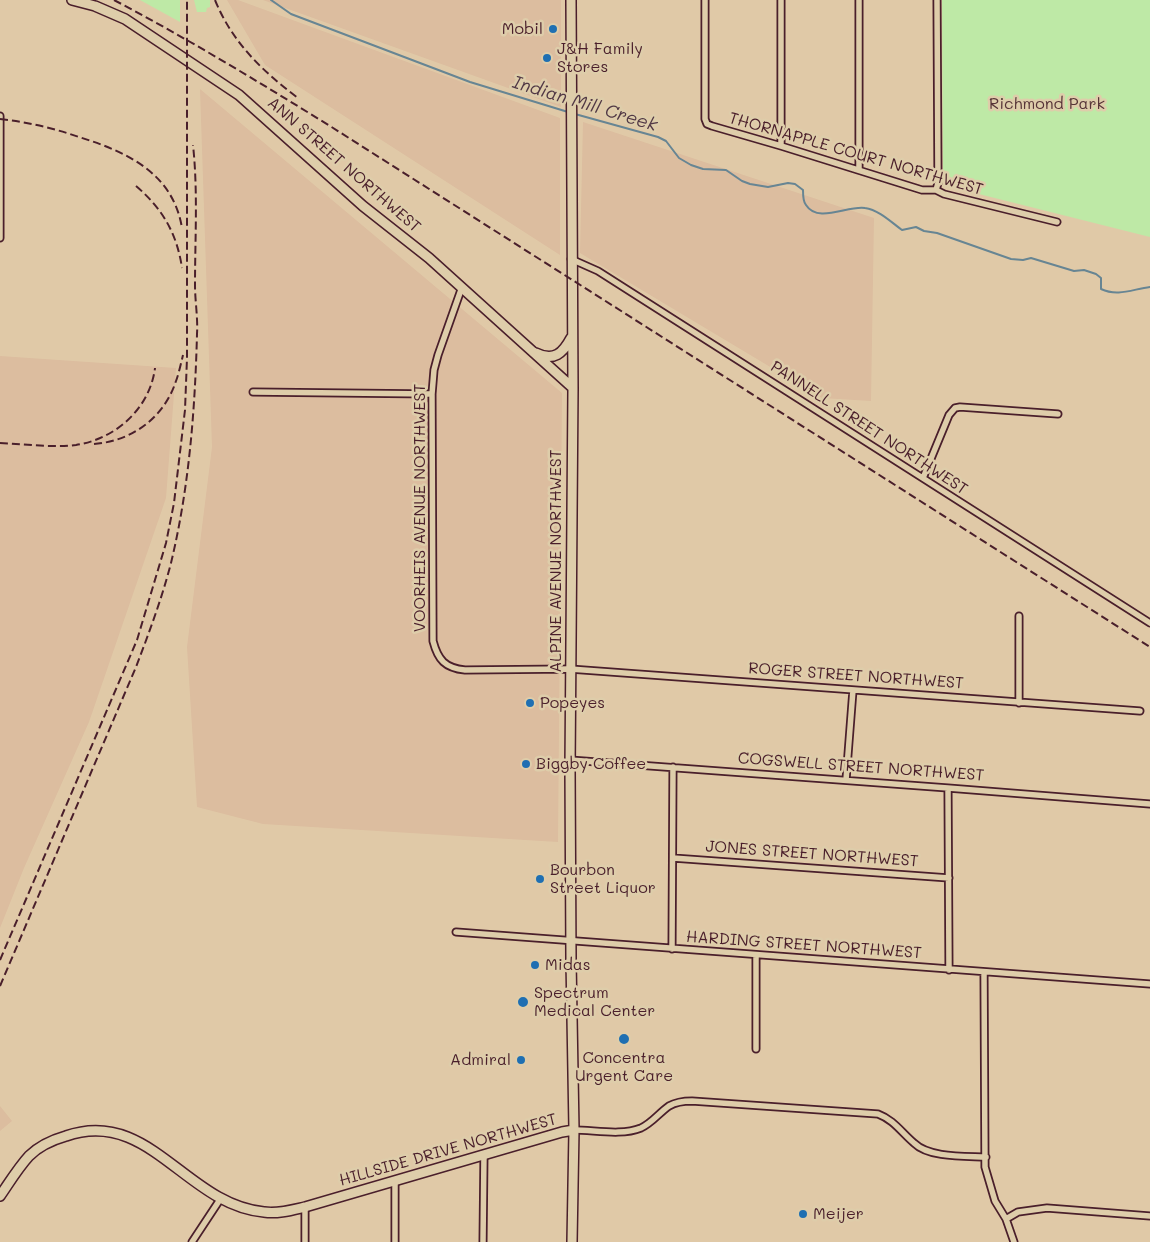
<!DOCTYPE html>
<html>
<head>
<meta charset="utf-8">
<style>
  body { margin:0 }
  canvas { display:block; background:#e0c9a7 }
</style>
</head>
<body>
<canvas width="1150" height="1242"></canvas>
<script>
const g = document.querySelector('canvas').getContext('2d');
g.lineJoin = 'round';
function fill(path, color) { g.fillStyle = color; g.fill(path, 'evenodd'); }
function trace(path, color, width, dash) { g.strokeStyle = color; g.lineWidth = width; g.lineCap = dash ? 'butt' : 'round'; g.setLineDash(dash || []); g.stroke(path); }
function drawText(font, color, halo, rows, align = 'center') {
  g.font = font + ' Mali,sans-serif'; g.lineWidth = 5; g.setLineDash([]); g.textBaseline = 'middle'; g.strokeStyle = halo; g.fillStyle = color; for (const [text, x, y, turn = 0] of rows) {
    g.save(); g.translate(x, y); g.rotate((+turn || 0) * Math.PI / 180); g.textAlign = isNaN(turn) ? turn : align; if (halo) g.strokeText(text, 0, 0); g.fillText(text, 0, 0); g.restore();
  }
}
fill(new Path2D(`
  M227,0H238L560,118V255L265,65Z
  M263,0H561V107Z
  M200,89L562,393L558,842L263,824L197,807L187,647L212,447Z
  M583,122L874,218L871,401L822,398L580,253Z
  M0,356L176,368L166,498L89,722L24,868L0,928Z
  M0,1106L12,1121L0,1131Z`), '#dcbd9f');
fill(new Path2D(`
  M140,0H180V22Z
  M194,0H210V7L207,8L206,12H197Z
  M942,0H1150V237L943,185Z`), '#bee9a6');
trace(new Path2D(`
  M271,0L291,14L470,82L568,112
  M575,114L658,137L666,141L679,158L691,165L703,169L726,170L742,181L750,184L768,187L788,183L795,184L803,190C803,194 803,202 806,205C818,224 848,205 865,208C879,210 891,222 902,230L916,227L924,231L937,233L1011,259L1023,260L1031,258L1074,271L1084,270L1096,274L1101,278V289C1118,297 1133,289 1150,287`), '#678593', 2);
const street = new Path2D(`
  M705,0V119L707,124L712,126L781,146L922,190H936L944,194L1057,222
  M781,0V146
  M859,0V170
  M0,116V238
  M936,190L938,183L937,0
  M571,259L598,271L1150,623
  M462,287L438,355L434,370L432,394L433,641C438,660 445,668 465,670L570,669L1140,711
  M253,392L432,394
  M923,478L949,415L955,408L960,407L1058,414
  M1019,703V616
  M570,760L948,788L1150,804
  M846,780L853,690
  M948,788L949,970
  M673,858L949,878
  M456,932L1150,984
  M672,949L673,767
  M984,972L985,1167L995,1201L1006,1219L1014,1242
  M756,1049V955
  M574,1130C595,1130 621,1136 641,1128C652,1123 659,1113 669,1106C676,1102 684,1101 692,1101L878,1114C894,1120 901,1132 914,1143C929,1158 965,1156 986,1157
  M305,1207V1242
  M1006,1219L1018,1212L1047,1208L1150,1216
  M192,1242L221,1198
  M395,1242V1180
  M483,1242L484,1154`);
const secondary = new Path2D(`
  M72,0L95,6L125,19L239,95L363,206L429,258L573,388
  M571,0L573,388L570,768L571,960L574,1130L572,1242
  M536,353C554,362 563,353 571,338
  M0,1196C9,1183 18,1168 29,1156C39,1146 52,1140 66,1136C149,1107 186,1205 264,1212C278,1214 292,1210 305,1207L562,1132L574,1130`);
trace(street, '#4a1f2b', 9);
trace(secondary, '#4a1f2b', 12);
trace(street, '#decdaa', 5.5);
trace(secondary, '#decdaa', 9);
trace(new Path2D(`
  M114,0C188,39 259,82 330,126L1150,647
  M215,0C232,42 262,71 298,98
  M0,119C27,122 53,128 79,137C127,152 173,173 182,228
  M136,186C163,209 177,234 182,268
  M0,443C25,444 51,448 76,445C116,439 150,408 155,368
  M94,444C132,441 164,418 176,381C179,373 181,363 183,355
  M0,960L137,640L166,543L174,503L185,410L187,358V0
  M0,986L136,667C149,633 162,598 171,563C189,488 195,411 197,334C198,318 195,301 195,285C195,239 198,191 193,145`), '#4a1f2b', 2, [8, 4]);
for (const [x, y, r, color] of [
  [553,29,5,"#1f6fb2"],
  [547,58,5,"#1f6fb2"],
  [530,703,5,"#1f6fb2"],
  [526,764,5,"#1f6fb2"],
  [540,879,5,"#1f6fb2"],
  [535,965,5,"#1f6fb2"],
  [523,1002,6,"#1f6fb2"],
  [624,1039,6,"#1f6fb2"],
  [521,1060,5,"#1f6fb2"],
  [803,1214,5,"#1f6fb2"]
]) { const dot = new Path2D(); dot.arc(x, y, r, 0, 2 * Math.PI); g.fillStyle = color; g.fill(dot); trace(dot, '#decdaa', 2); }
drawText('16px', '#4a1f2b', '#decdaa', [
  ["Mobil",543,29,"right"],
  ["J&H Family",557,49],
  ["Stores",557,67],
  ["Popeyes",540,703],
  ["Biggby Coffee",536,764],
  ["Bourbon",550,870],
  ["Street Liquor",550,888],
  ["Midas",545,965],
  ["Spectrum",534,993],
  ["Medical Center",534,1011],
  ["Concentra",624,1058,"center"],
  ["Urgent Care",624,1076,"center"],
  ["Admiral",511,1060,"right"],
  ["Meijer",813,1214]
], 'left');
drawText('16px', '#563337', '#decdaa', [
  ["Richmond Park",1047,104]
]);
drawText('16px', '#4a1f2b', '#decdaa', [
  ["THORNAPPLE COURT NORTHWEST",856,154,16],
  ["ANN STREET NORTHWEST",344,165,41],
  ["PANNELL STREET NORTHWEST",869,428,33],
  ["VOORHEIS AVENUE NORTHWEST",420,508,-90],
  ["ALPINE AVENUE NORTHWEST",556,561,-90],
  ["ROGER STREET NORTHWEST",856,676,4],
  ["COGSWELL STREET NORTHWEST",861,767,4],
  ["JONES STREET NORTHWEST",812,854,4],
  ["HARDING STREET NORTHWEST",804,945,4],
  ["HILLSIDE DRIVE NORTHWEST",448,1150,-16]
]);
drawText('italic 18px', '#513845', '#decdaa', [
  ["Indian Mill Creek",585,104,17]
]);
</script>
</body>
</html>
